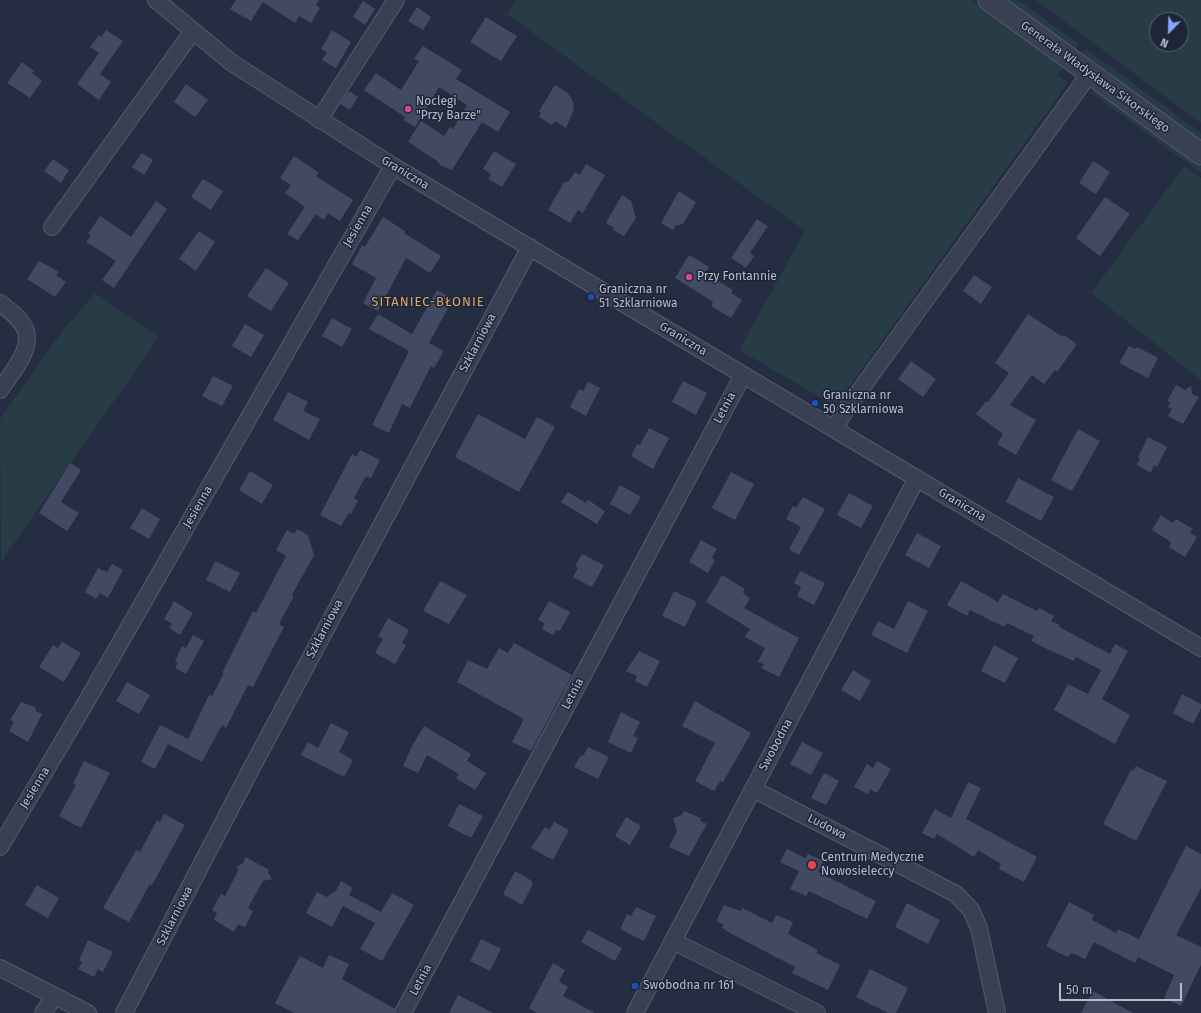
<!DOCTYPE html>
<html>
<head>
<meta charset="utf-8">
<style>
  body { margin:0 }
  #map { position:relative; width:1201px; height:1013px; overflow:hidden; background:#252d43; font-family:"Fira Sans",sans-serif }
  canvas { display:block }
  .north { position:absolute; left:1149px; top:12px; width:40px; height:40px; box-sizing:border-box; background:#1e2538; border:1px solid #5b6174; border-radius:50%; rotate:203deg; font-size:11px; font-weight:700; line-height:16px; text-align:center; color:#b7bccd }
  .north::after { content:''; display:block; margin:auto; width:14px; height:18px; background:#8ba6fd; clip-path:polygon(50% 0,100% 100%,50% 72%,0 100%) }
  .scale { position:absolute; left:1059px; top:983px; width:123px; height:18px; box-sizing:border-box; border:2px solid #b7bccd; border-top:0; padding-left:5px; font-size:12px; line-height:14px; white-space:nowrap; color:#b7bccd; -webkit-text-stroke:3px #1e2538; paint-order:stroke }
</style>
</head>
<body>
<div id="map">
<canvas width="1201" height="1013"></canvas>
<div class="north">N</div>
<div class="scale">50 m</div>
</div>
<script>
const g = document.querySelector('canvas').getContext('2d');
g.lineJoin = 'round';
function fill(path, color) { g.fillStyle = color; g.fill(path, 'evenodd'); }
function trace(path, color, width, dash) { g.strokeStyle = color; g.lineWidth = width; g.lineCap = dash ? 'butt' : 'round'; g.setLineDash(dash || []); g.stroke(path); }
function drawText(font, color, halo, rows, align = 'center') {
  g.font = font + ' "Fira Sans",sans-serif'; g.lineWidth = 3; g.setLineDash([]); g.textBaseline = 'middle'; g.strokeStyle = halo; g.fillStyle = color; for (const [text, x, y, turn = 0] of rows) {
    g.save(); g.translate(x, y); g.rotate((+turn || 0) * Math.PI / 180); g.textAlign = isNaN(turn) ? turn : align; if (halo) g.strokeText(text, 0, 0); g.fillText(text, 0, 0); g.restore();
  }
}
fill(new Path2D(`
  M516,0H972L1063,67L1058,75L1068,83L835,406L739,350L805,231L507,14Z
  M1008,0H1018L1079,44L1076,49Z
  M1036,0H1201V123ZM1157,20H1181V44H1157Z
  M1086,49L1201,133V141L1082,54Z
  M1089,91H1097L1201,167V173Z
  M1184,166L1201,178V380L1091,293Z
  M95,293L159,337L1,562L0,419L63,330Z`), '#273c44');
fill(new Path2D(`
  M236,0H319L316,5L320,8L311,23L299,16L295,23L263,2L251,21L230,9Z
  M363,1L375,9L365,25L353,17Z
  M417,7L431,17L423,30L408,21Z
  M486,17L517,36L501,61L470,42Z
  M106,30L123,41L100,74L111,82L99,100L77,84L99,53L90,47L99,35L101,37Z
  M332,30L351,42L336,68L322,60L327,52L321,49Z
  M423,46L462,70L456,79L510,112L498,132L482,122L452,170L440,165L437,161L408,142L421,121L444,136L450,127L453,129L467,105L439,87L415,127L403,120L405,117L364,90L376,73L401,90L419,61L414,59Z
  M22,62L34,71L32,73L42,81L30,98L7,83Z
  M186,84L208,100L195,117L174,102Z
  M555,85L568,93L573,102L574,109L566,128L555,121L552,125L539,117L541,113L539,111Z
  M349,91L358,97L350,110L340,104Z
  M494,151L516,164L502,187L488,179L491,174L483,169Z
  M142,153L153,160L144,175L132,167Z
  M294,156L319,173L316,176L353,200L340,221L328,213L324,220L316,214L298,240L287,234L305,207L285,193L291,185L280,178Z
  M53,159L69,170L61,183L44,171Z
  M1093,161L1110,172L1096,194L1079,183Z
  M586,164L605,175L583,213L578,210L570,223L548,210L564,182L569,181L575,172L580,175Z
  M203,179L223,191L211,210L191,197Z
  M679,191L696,202L683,224L675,226L673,230L661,223Z
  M622,195L631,201L636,218L624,236L613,230L614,228L606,223Z
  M1105,197L1130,214L1100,256L1076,238Z
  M156,201L167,209L114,288L102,280L116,261L86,242L91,235L88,234L100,216L131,237Z
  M383,217L405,231L404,233L441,256L430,273L406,258L378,311L363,303L376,278L352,264L362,245L365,247Z
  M757,219L768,226L750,253L754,256L746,268L731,258Z
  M199,231L215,242L196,271L179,259Z
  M689,255L709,267L705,273L733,290L731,293L742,300L731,318L711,306L713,302L675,278Z
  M39,261L59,272L56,275L66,282L55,297L27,279Z
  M266,268L289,283L271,311L247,296Z
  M974,275L992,287L981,304L963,291Z
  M437,290L453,299L429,343L444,351L434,368L431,366L410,408L402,404L389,433L372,425L409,351L369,329L378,314L412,334Z
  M1028,314L1063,337L1064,335L1077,344L1057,372L1055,370L1044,384L1032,375L1010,405L1036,420L1016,455L997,444L1003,434L976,414L986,401L988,402L1009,373L995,363Z
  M332,318L352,329L342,347L322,336Z
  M245,324L264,335L251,357L232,346Z
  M1129,346L1135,349L1137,347L1158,358L1148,378L1119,363Z
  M911,361L936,379L923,397L898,379Z
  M213,376L233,386L222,406L202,396Z
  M683,381L707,393L696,415L672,402Z
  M588,382L600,388L586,416L570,407L579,389L583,391Z
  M1176,385L1185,390L1191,386L1192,394L1199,397L1183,424L1168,416L1172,409L1168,407L1170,402L1167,401Z
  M288,392L308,402L303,411L320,419L309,440L273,420Z
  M478,414L525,439L537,417L555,427L519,492L455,457Z
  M649,428L669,438L653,469L631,456L637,444L640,445Z
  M1078,429L1100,441L1072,491L1051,480Z
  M1148,437L1167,447L1157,467L1154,465L1151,473L1137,465L1140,458L1138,457Z
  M360,450L380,460L371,478L366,476L354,498L358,501L351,514L349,513L341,526L320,515L352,454L356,457Z
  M70,463L81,470L61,502L79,513L67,531L39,513Z
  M250,471L273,485L262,504L239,490Z
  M731,472L754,484L735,520L712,508Z
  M1018,478L1054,497L1041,521L1006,502Z
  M620,485L641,497L630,515L610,504Z
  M568,492L586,503L588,500L605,511L597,524L561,502Z
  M849,493L873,506L861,528L837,515Z
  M803,497L825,509L799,555L789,549L801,527L786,519L793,506L796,508Z
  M142,508L160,519L149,539L130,528Z
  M1161,515L1173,523L1176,519L1193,529L1190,533L1197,537L1185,557L1169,547L1171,542L1152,530Z
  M297,529L308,535L314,555L292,595L294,596L279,624L284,627L273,648L253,687L248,685L226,728L222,725L202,762L168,744L155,769L141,762L160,725L188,739L209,695L212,696L224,673H222L253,611L256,613L286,556L276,550L287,530L294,534Z
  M917,533L941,546L929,568L905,555Z
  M701,540L717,549L712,558L715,560L708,573L689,562Z
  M582,554L604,565L592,587L573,577L578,568L575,566Z
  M215,561L240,573L230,592L206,580Z
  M112,564L123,570L108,598L100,593L96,599L85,592L98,568L107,572Z
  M800,571L825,583L814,605L797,596L801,587L794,583Z
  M722,575L745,589L743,593L750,598L744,608L799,638L779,677L761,668L764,664L758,662L765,648L745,637L750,629L706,602Z
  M440,581L467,595L449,624L423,611Z
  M961,581L998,602L1003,594L1037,611L1039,608L1054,616L1051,621L1060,625L1059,627L1110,654L1115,644L1128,651L1102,699L1130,715L1115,744L1054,710L1068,684L1088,694L1101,670L1076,657L1074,661L1047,649L1031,641L1034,636L1007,623L1004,627L970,610L967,616L947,605Z
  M674,591L697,602L685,627L662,616Z
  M174,601L193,613L180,635L169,628L172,624L164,619Z
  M549,601L570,612L560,631L556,630L553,635L542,629L545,623L538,620Z
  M908,601L928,611L907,653L871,635L878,621L894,629Z
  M388,618L409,630L402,643L406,645L395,664L375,653L383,639L378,636Z
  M193,635L204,641L186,674L175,668L178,663L175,661L182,646L186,648Z
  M62,642L81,653L64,682L39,667L53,645L58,648Z
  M514,643L572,675L531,751L512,742L524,719L457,682L468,660L487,669L499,648L508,653Z
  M994,645L1018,658L1005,683L981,671Z
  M639,651L660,661L647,687L635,681L637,676L626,671Z
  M853,670L871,681L860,701L841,690Z
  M127,682L150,695L139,714L116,701Z
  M1182,694L1201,704V708L1193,724L1173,713Z
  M695,701L751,733L723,782L720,781L714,791L695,781L715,743L682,726Z
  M21,702L35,707L36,711L42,714L28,742L9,731L14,722L10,720Z
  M621,712L640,722L633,736L638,738L631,753L608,742Z
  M331,723L349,732L339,752L353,760L344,777L301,755L308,742L318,748Z
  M424,726L471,754L467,761L486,773L475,790L456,778L459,774L427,755L418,773L403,766L412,746Z
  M802,742L823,753L811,775L790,764Z
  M588,747L609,757L598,779L574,767L581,755L583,756Z
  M84,761L110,773L81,828L59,816L76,785L73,784Z
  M877,761L891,769L877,793L870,789L868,794L854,787L867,764L873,768Z
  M1136,766L1167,781L1136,841L1103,824L1131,770L1133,771Z
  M824,773L839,781L826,805L811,798Z
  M968,782L981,788L966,819L1037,857L1024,882L999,869L1001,864L978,850L974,857L937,834L934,839L922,833L935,809L951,818Z
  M459,804L483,816L471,838L448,826Z
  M684,811L701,818L700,821L707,824L689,856L669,847L677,831L673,818L682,815Z
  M164,814L185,825L152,885L150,884L129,922L103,908L136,850L140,852L157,820L160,822Z
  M626,817L641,826L630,845L615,836Z
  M554,822L569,830L553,860L531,848L545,827L549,830Z
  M1186,846L1201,854V888L1176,935L1201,947V965L1181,1006L1164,998L1174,975L1138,957L1135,963L1094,942L1085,959L1072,953L1067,957L1046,946L1069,902L1094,915L1092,920L1116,933L1118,929L1139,939Z
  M787,849L805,858L808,854L824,861L818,872L876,901L867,919L809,891L806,896L790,889L799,871L780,862Z
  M246,857L269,870L268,872L272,879L263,881L248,908L253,911L245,927L238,924L234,932L214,920L217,913L212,910L221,894L225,896L238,871L237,866L242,864Z
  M515,871L532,881V886L522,905L503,894Z
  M341,881L353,888L349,895L381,912L392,893L414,905L382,961L360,949L375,923L343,906L332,927L306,913L317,892L327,897L336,891Z
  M37,885L59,898L48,918L25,905Z
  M907,903L940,920L928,944L895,927Z
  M724,905L741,911L742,908L772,923L776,915L793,922L788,934L818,950L816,953L840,965L828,990L792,973L795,967L726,931L727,930L722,928L724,925L716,921Z
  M636,907L656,916L644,941L620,929L627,914L631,916Z
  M588,930L622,948L615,961L581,942Z
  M481,939L501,949L490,971L470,961Z
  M88,940L113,952L103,972L98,969L94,977L78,969L82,962L79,960Z
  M329,955L349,964L342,979L395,1009L394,1013H294L275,1003L300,956L323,968Z
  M553,963L565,970L559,981L568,987L563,996L595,1013H537L529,1008Z
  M870,969L908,988L896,1013H888L856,997Z
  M1093,991L1133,1013H1081Z
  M458,995L493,1013H449Z`), '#424a63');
const minor = new Path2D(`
  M156,0L232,63L393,166L1201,648
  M319,120L396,0
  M52,227L193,31
  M0,303C9,310 22,319 26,331C32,351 10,375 0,390
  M834,429L847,408L1090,73
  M753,789L956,894L971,910L979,928L997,1013
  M0,847L85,704L393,166
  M673,941L817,1013
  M0,968L88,1013
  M43,1013L55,996
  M124,1013L250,771L530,247
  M403,1013L743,375
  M635,1013L917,478`);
const tertiary = new Path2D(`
  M989,0L1201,154`);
trace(minor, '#555b6d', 18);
trace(tertiary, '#555b6d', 23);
trace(minor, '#394053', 16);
trace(tertiary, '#394053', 21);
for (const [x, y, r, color] of [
  [408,109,4,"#d1479c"],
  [689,277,4,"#d1479c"],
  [591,297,4,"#1a4fb4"],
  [815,403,4,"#1a4fb4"],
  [812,865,5,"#e0444e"],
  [635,986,4,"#1a4fb4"]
]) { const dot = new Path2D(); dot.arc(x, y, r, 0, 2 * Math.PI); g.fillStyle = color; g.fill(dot); trace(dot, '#1e2538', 1.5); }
drawText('12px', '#b7bccd', '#1e2538', [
  ["Generała Władysława Sikorskiego",1095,77,36],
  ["Graniczna",405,173,31],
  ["Jesienna",358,226,-60],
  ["Graniczna",683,339,31],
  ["Szklarniowa",478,343,-62],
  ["Letnia",725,408,-62],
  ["Graniczna",962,505,31],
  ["Jesienna",198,507,-60],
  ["Szklarniowa",325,629,-62],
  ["Letnia",573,694,-62],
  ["Swobodna",776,745,-62],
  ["Jesienna",35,788,-59],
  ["Ludowa",827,827,27],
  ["Szklarniowa",175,916,-63],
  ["Letnia",421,980,-62]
]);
drawText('12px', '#b7bccd', '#1e2538', [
  ["Noclegi",416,102],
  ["\"Przy Barze\"",416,116],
  ["Przy Fontannie",697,277],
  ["Graniczna nr",599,290],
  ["51 Szklarniowa",599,304],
  ["Graniczna nr",823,396],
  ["50 Szklarniowa",823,410],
  ["Centrum Medyczne",821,858],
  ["Nowosieleccy",821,872],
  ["Swobodna nr 161",643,986]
], 'left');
g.letterSpacing = '1px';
drawText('13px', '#dca962', '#1e2538', [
  ["SITANIEC-BŁONIE",428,302]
]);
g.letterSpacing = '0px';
</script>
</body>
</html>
